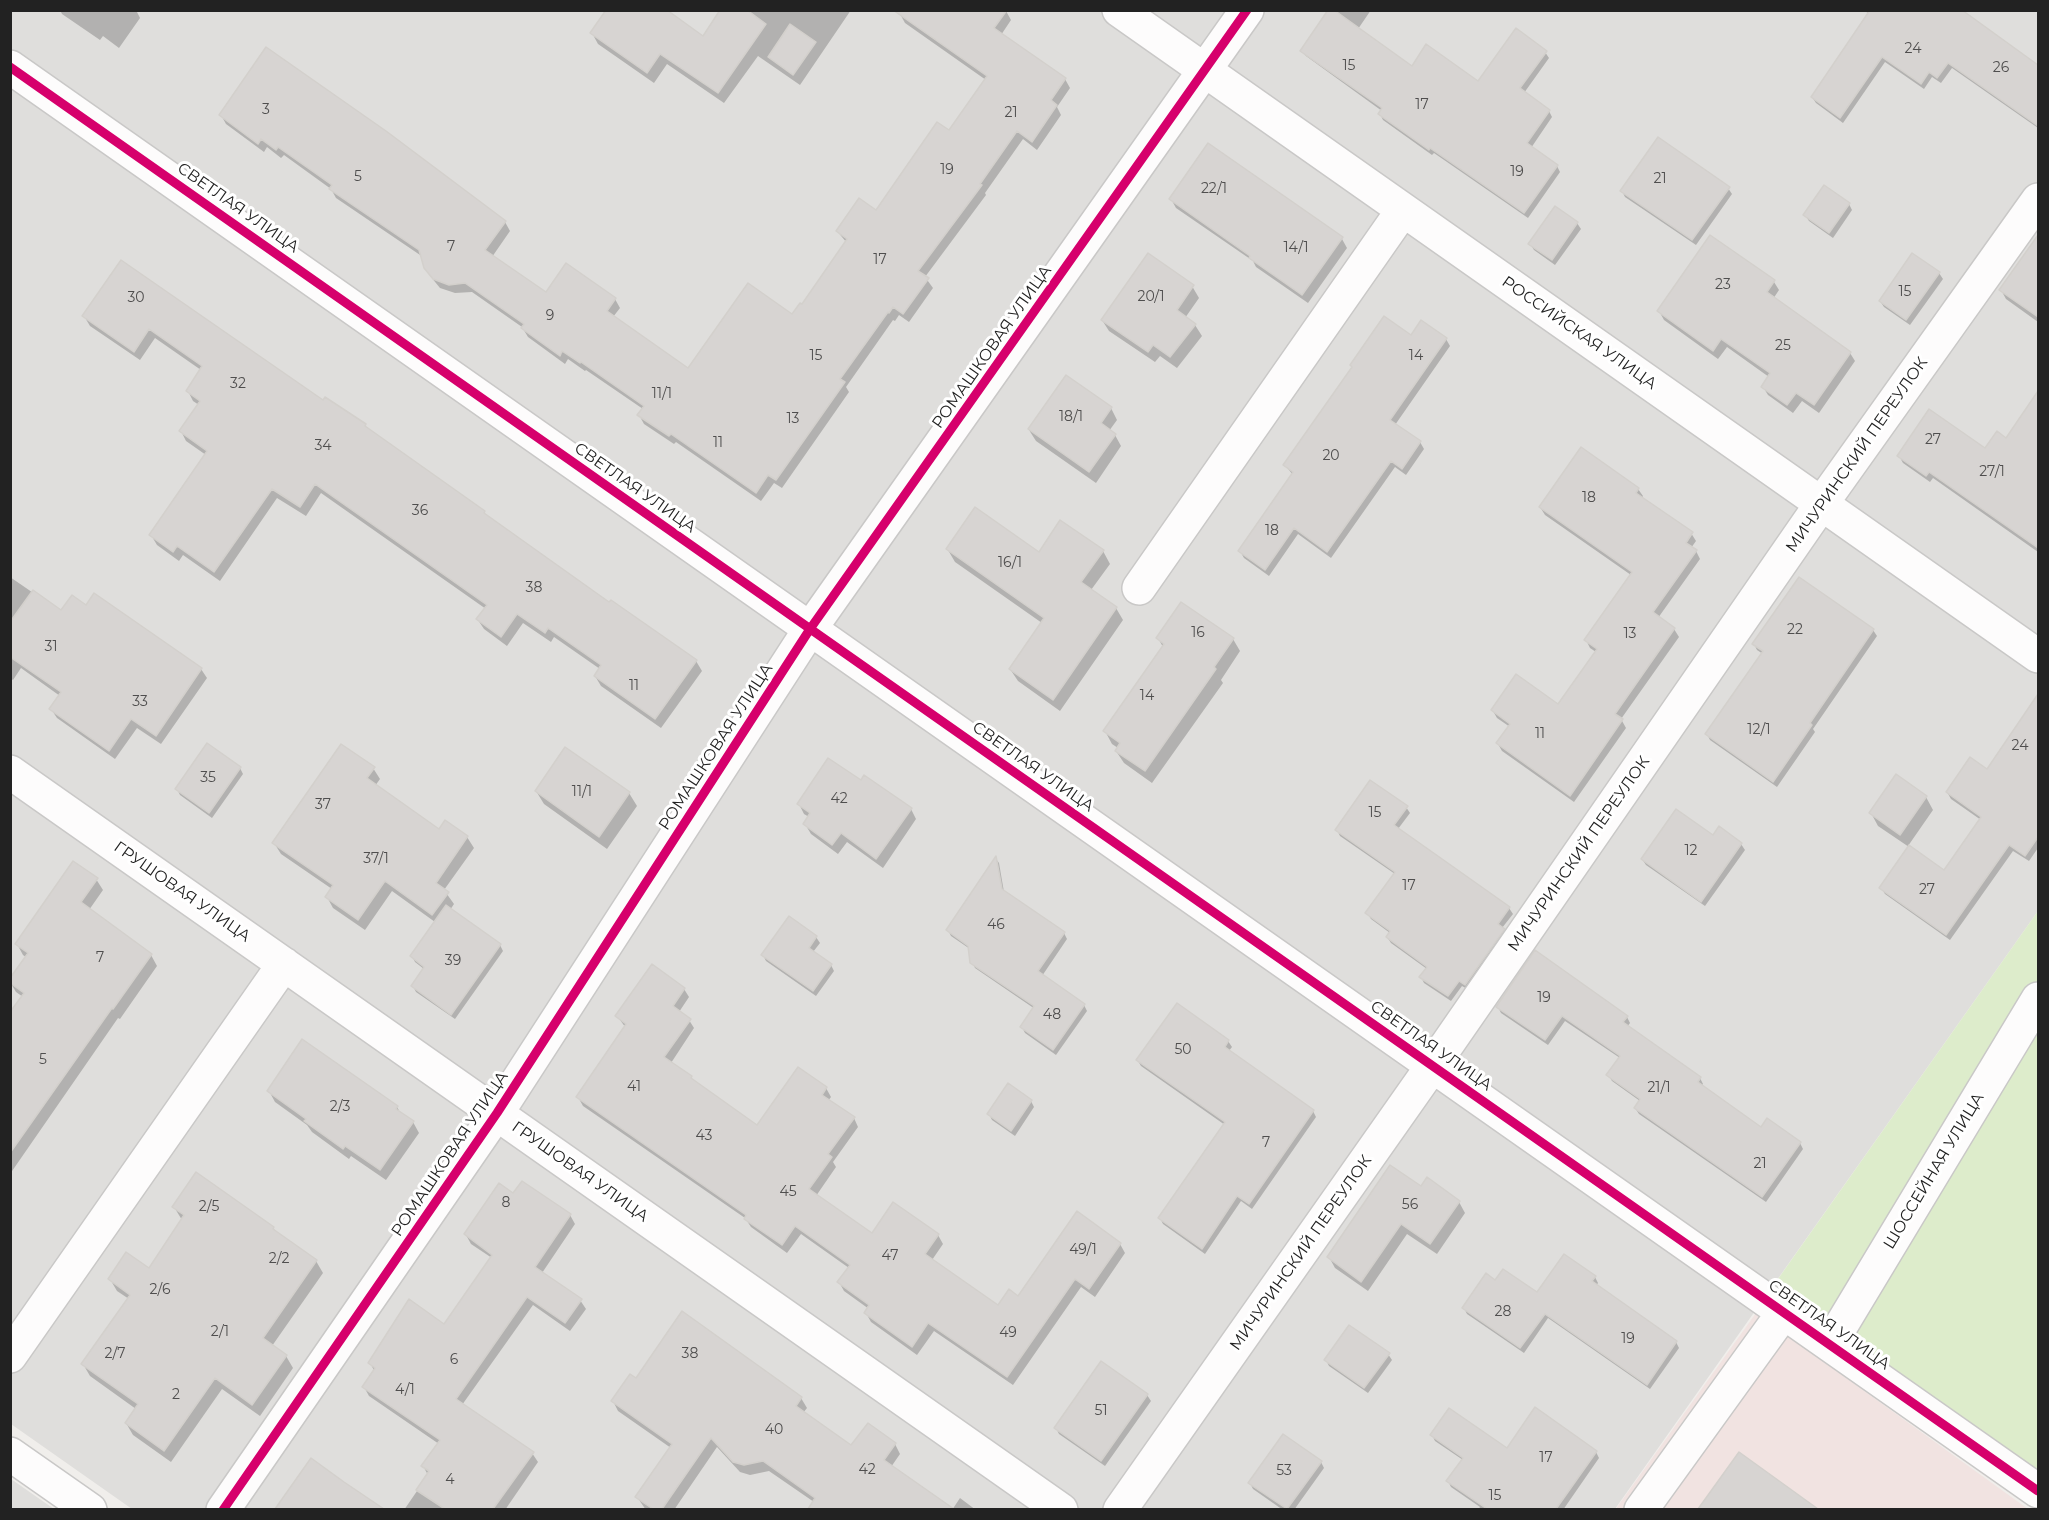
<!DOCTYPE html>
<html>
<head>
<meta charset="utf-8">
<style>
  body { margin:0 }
  #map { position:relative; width:2049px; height:1520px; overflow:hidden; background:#f0eeeb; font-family:Montserrat,sans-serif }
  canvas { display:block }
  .frame { position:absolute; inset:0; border:12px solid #222; pointer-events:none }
</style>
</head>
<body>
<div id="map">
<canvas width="2049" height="1520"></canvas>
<div class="frame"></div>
</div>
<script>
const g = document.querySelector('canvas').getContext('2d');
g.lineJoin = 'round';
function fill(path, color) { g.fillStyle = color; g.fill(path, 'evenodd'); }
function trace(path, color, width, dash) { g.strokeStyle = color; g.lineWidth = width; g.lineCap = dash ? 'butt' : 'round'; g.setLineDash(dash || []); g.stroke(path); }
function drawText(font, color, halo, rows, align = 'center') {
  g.font = font + ' Montserrat,sans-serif'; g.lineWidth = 6; g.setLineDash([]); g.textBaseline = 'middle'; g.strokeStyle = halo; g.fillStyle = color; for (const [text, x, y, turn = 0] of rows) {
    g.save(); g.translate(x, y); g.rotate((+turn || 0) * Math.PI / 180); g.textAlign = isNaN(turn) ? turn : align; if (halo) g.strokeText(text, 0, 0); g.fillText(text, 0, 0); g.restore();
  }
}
fill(new Path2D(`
  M11,11H2038V911L1615,1509H132L11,1424Z
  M10,1479H11L54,1509H11Z`), '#dfdedc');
fill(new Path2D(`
  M1756,1313L2028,1509L1615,1510Z`), '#f1e3e1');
fill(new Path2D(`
  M2038,911V1474L1773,1286Z`), '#ddeccb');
fill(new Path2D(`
  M60,10H136L140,18L119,48L103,36L100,40L62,14Z
  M604,10H665L703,38L722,10H851L800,85L758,56L724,103L667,64L654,83L598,44L592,33L606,12Z
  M1330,10H1371L1358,29L1412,68L1479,83L1545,52L1549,58L1524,93L1549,111L1552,117L1531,148L1557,166L1560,172L1528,218L1434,153L1432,155L1383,120L1380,114L1382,111L1306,56L1302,51Z
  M1864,10H1938L1990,33L2038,67V128L1952,68L1941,83L1932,77L1924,89L1885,62L1843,123L1816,103L1812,97L1869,14Z
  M1006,11L1011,20L1001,35L1065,79L1070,88L1057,107L1061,115L1037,150L1023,139L985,193L986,195L925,277L933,288L909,322L899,315L895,321L893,320L846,387L849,392L782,488L774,483L761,501L676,442L674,444L644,424L639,415L643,409L586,370L585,371L568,359L565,364L528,337L522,327L472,292L455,293L440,288L431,277L423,257L336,198L331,189L284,155L281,158L267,147L264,152L226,124L221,115L505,222L510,231L492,257L546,294L615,299L620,308L613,317L689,370L793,316L802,306L847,243L837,231L876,212L950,132L986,80L905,23L900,14Z
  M1728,188L1732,194L1696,245L1625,197L1622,191Z
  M1171,199L1342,239L1347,248L1308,303L1256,267L1253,261L1176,208Z
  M1849,204L1852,210L1833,238L1809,221L1805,215Z
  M1556,208L1577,223L1581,229L1555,265L1534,250L1530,244Z
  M2038,237V322L2006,299L2001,290Z
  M122,262L323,402L365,426L367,430L484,512L487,517L609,604L696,661L702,671L661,728L601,686L595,676L600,669L554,637L551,642L523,623L507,646L484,629L478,620L486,609L321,493L306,516L277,498L220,581L183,555L179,561L157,545L151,535L206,455L186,441L181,431L199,405L193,401L188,391L201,370L155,338L140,360L90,326L84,316Z
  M1939,273L1943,279L1910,325L1884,307L1880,301Z
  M1774,282L1779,290L1773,299L1850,353L1855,361L1819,413L1802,401L1793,413L1768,395L1763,387L1769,377L1727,347L1718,359L1664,320L1659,311Z
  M1192,286L1199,298L1185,318L1195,325L1202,336L1177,368L1160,356L1155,362L1109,331L1102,320Z
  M1411,337L1446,339L1450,346L1395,425L1420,442L1424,449L1406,475L1395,467L1331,558L1298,534L1269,576L1244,558L1240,551L1293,475L1285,465Z
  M1111,408L1117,420L1109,431L1115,435L1121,446L1096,483L1036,441L1029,430Z
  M1985,450L2028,465L2038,472V552L1933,478L1930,482L1903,463L1899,456Z
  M1638,489L1643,496L1641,499L1691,533L1696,541L1691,548L1696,551L1700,559L1658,618L1674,629L1679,637L1621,719L1626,728L1574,802L1502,751L1498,744L1510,727L1497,718L1493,711L1559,706L1596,652L1590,648L1586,640L1631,575L1545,515L1540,507Z
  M948,550L1039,554L1103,551L1110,564L1091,590L1116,608L1123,620L1060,711L1018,681L1010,669L1042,623L955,562Z
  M10,577L61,612L86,607L201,669L207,678L161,744L137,728L115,759L57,718L51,709L60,696L21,668L13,680L10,678Z
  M1799,579L1873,630L1877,636L1813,729L1815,732L1777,787L1710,740L1707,734L1763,654L1757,650L1754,644Z
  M1158,638L1233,639L1240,651L1221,680L1223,683L1152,783L1124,763L1116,751L1118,748L1112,744L1105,731L1163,647Z
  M2022,720L2038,732V848L2029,861L2013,851L1950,940L1885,894L1881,888L1909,847L1878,826L1871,813L1926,797L1933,810L1908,846L1944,872L1981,820L1951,799L1947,792L1987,771Z
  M240,768L243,774L212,818L180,795L177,789Z
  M373,768L380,779L375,786L440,831L446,822L467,837L474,848L444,890L454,904L450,910L500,945L503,951L455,1019L416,992L413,986L424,969L415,962L412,956L435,922L392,891L365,930L333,908L327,897L332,889L281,854L274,843Z
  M861,782L911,809L916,819L883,868L847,842L838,854L811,834L805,824L809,817L804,814L799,804Z
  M536,791L629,793L637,806L607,849L544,804Z
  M1406,807L1410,813L1398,829L1509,908L1513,914L1502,928L1507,935L1469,990L1462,986L1451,1001L1424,983L1421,977L1427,969L1391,943L1387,937L1390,933L1371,919L1367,913L1395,874L1340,836L1337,830Z
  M1713,837L1741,844L1745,850L1705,906L1646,865L1642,859Z
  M996,859L999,863L1004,892L1064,933L1067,939L1042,976L1084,1005L1087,1011L1056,1055L1025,1033L1022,1027L1035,1009L975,968L972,962L970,949L951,936L948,930Z
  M96,879L103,890L89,910L151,955L157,966L120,1019L118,1018L10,1174V1015L23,997L16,992L10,982L27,958L23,955L17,944Z
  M816,937L820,943L813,952L831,965L834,971L816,996L766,961L763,955Z
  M684,989L689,997L679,1012L689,1020L694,1028L671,1063L691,1077L693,1081L758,1127L826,1088L831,1097L828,1101L854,1118L858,1127L833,1162L836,1167L816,1196L872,1235L894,1204L938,1235L943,1244L932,1260L999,1307L1120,1244L1125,1253L1095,1297L1081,1287L1013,1385L934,1331L917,1355L871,1322L866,1313L869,1309L844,1291L839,1282L849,1268L801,1234L787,1253L751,1227L745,1218L583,1106L578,1097L626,1028L617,1016Z
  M1498,1007L1627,1017L1630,1023L1627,1027L1700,1078L1703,1084L1701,1087L1761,1129L1800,1143L1803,1149L1766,1202L1639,1114L1635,1108L1640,1101L1612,1081L1608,1075L1620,1058L1565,1021L1548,1045L1501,1013Z
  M1228,1041L1232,1047L1228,1052L1313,1111L1316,1117L1252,1209L1241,1201L1205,1254L1163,1224L1160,1218L1225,1125L1141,1066L1138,1061Z
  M269,1091L397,1107L401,1114L413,1122L419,1133L386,1180L351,1156L349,1159L312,1132L307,1125L275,1102Z
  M1031,1101L1034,1107L1015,1136L992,1120L989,1114Z
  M1421,1188L1459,1202L1465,1213L1437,1254L1407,1234L1368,1291L1335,1268L1329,1257Z
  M514,1195L570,1215L575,1224L542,1273L580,1300L586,1309L570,1331L533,1305L462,1405L532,1453L538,1462L505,1510H404L428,1475L423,1466L439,1444L369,1396L364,1387L375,1372L370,1363L445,1326L492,1258L471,1244L466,1235Z
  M174,1207L273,1228L277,1233L316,1261L323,1273L272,1346L286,1356L293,1368L260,1416L222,1389L171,1462L133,1435L126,1423L136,1409L90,1376L83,1364L129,1299L117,1291L110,1279L149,1270L182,1220Z
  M1595,1277L1598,1283L1596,1286L1676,1342L1679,1348L1650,1389L1548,1318L1524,1353L1467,1314L1464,1308L1496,1282L1538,1294Z
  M1388,1354L1392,1360L1368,1393L1329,1366L1326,1360Z
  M1101,1363L1147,1395L1151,1401L1105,1466L1059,1434L1056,1428Z
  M636,1380L801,1398L807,1408L803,1413L851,1447L895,1444L900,1454L891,1467L951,1510H817L814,1502L769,1471L750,1475L740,1472L717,1447L674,1510H646L637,1497L671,1448L618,1411L613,1401Z
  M1432,1435L1507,1450L1596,1452L1599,1458L1563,1510H1478L1480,1507L1451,1487L1448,1481L1463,1460L1435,1441Z
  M1739,1454L1802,1503L1797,1510H1700Z
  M311,1460L382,1510H277Z
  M1321,1462L1324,1468L1294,1510H1283L1253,1489L1250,1483Z
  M960,1498L976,1510H952Z`), '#0003');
const building = new Path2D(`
  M606,10H667L703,36L720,10H747L766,24L718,93L660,54L647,73L590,33Z
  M893,10H1007L994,28L1066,78L1051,100L1057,105L1032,142L1017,131L980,184L982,185L918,271L929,278L903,314L893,307L889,313L888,312L840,379L845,382L776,480L768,475L756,493L671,434L669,436L637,415L644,406L581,362L580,363L562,351L560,356L521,328L524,324L465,283L449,285L433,279L424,268L419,250L329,189L332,185L278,147L276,150L261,139L258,144L219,115L266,47L386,131L506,221L485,250L546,292L566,263L616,298L607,311L688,368L748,283L792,314L800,303L802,304L847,239L836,231L859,198L876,210L937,122L949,130L987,76Z
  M1328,10H1334L1412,66L1426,44L1478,81L1516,28L1547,51L1520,88L1550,110L1527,143L1558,165L1524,213L1430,148L1429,150L1378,114L1382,108L1300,51Z
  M1870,10H1962L2038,65V126L1948,63L1937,78L1929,72L1921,84L1882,57L1840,118L1811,97Z
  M790,24L816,42L793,75L768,57Z
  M1658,137L1730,187L1692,240L1620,191Z
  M1208,143L1343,237L1302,295L1249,258L1250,256L1169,199Z
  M1824,185L1850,203L1829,233L1803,215Z
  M1555,206L1578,222L1552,260L1528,244Z
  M1710,235L1775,280L1767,292L1851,352L1814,405L1796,393L1787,405L1761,387L1770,373L1721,339L1713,351L1657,311Z
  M2038,235V317L1999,290Z
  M1148,253L1194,285L1177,310L1196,324L1170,357L1153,345L1148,352L1101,320Z
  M1912,253L1940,272L1906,320L1879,301Z
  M121,260L323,400L325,397L366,424L365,426L485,511L484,513L609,602L611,600L697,660L655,719L594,676L601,665L548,628L545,633L517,614L501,637L476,619L487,605L315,484L300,507L272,489L214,572L177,546L173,552L149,535L207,451L179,431L200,401L186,391L202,366L149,329L134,352L82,316Z
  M1384,316L1411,335L1421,320L1447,338L1390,420L1421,441L1402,469L1391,461L1327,552L1294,528L1265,570L1238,551L1293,472L1283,465L1352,367L1350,365Z
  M1066,375L1112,407L1101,423L1116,434L1089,472L1028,429Z
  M2038,391V548L1929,472L1926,476L1897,456L1929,409L1985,448L1997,431L2006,438Z
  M1581,447L1639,488L1636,493L1693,532L1686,543L1697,550L1653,612L1675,628L1615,714L1623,719L1570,796L1496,743L1510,724L1491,710L1516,674L1558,704L1597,649L1584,640L1632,572L1539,507Z
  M975,507L1039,552L1060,520L1104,550L1081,582L1117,607L1053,700L1009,669L1044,618L946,549Z
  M1799,577L1874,629L1810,723L1812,725L1773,782L1705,734L1763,651L1752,644Z
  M33,590L61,610L72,595L86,605L94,593L202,668L156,736L131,719L109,751L49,709L61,692L10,657V622Z
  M1181,602L1234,638L1214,667L1216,669L1145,771L1115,751L1120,743L1103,731L1164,644L1156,638Z
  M2038,694V837L2025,856L2009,845L1946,935L1879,888L1909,845L1944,870L1981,817L1946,792L1970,757L1987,769Z
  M207,743L241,767L209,813L175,789Z
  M341,744L375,767L367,778L439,829L445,820L468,836L436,883L449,892L432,915L385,881L358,920L325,897L333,885L272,843Z
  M565,747L630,792L599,837L535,791Z
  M828,758L861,780L864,775L912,808L876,859L841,833L832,845L803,824L810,813L797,804Z
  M1896,774L1927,796L1900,835L1869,813Z
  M1370,780L1408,806L1394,825L1510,907L1498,924L1505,929L1465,985L1459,981L1448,996L1419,977L1427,967L1386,937L1390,931L1365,913L1395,872L1335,830Z
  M1676,809L1713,835L1719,826L1742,843L1701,902L1641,859Z
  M996,856L1002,889L1065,932L1038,971L1085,1004L1053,1050L1020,1027L1034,1006L970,963L968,946L946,930Z
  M73,861L98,878L81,902L152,954L113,1009L112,1008L10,1153V1012L24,993L10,983V978L28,953L15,944Z
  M446,905L501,944L451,1015L411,986L424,967L410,956Z
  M789,916L817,936L809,948L832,964L813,991L761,955Z
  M1535,950L1628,1016L1623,1022L1701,1077L1698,1082L1761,1127L1767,1118L1801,1142L1762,1197L1634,1108L1640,1099L1606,1075L1620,1056L1562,1016L1545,1040L1496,1007Z
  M652,964L685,988L673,1006L691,1019L664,1057L692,1076L691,1078L757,1125L798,1067L827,1087L822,1095L855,1117L828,1154L832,1157L809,1189L872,1233L893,1202L939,1234L925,1254L998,1305L1009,1289L1018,1296L1077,1211L1121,1243L1089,1289L1075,1279L1007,1377L928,1323L912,1347L864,1313L869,1305L837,1282L850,1265L795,1226L782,1245L744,1219L746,1215L576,1097L626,1024L615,1016Z
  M1177,1003L1229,1040L1225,1047L1314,1110L1249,1204L1237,1196L1202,1249L1158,1218L1225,1122L1136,1060Z
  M302,1039L398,1106L396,1109L414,1121L380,1170L345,1146L343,1149L304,1121L306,1119L267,1091Z
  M1008,1083L1032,1100L1011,1131L987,1114Z
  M1390,1165L1421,1186L1427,1177L1460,1201L1430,1244L1401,1224L1361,1282L1327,1257Z
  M196,1172L274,1227L273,1229L317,1260L263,1338L287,1355L252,1405L215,1378L164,1451L125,1423L138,1404L81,1364L130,1295L108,1279L126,1252L149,1268L184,1215L172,1207Z
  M522,1181L571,1214L535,1267L582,1299L565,1323L527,1297L456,1399L534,1452L493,1509H445L416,1490L429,1471L421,1466L440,1440L362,1387L375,1368L368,1363L409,1299L444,1324L492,1255L464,1234L499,1183L513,1193Z
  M1564,1254L1596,1276L1592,1281L1677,1341L1647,1385L1545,1314L1520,1348L1462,1308L1486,1273L1495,1280L1503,1269L1537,1292Z
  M682,1311L802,1397L796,1406L851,1445L868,1423L896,1443L884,1460L954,1509H808L815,1498L763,1461L744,1465L733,1462L711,1438L662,1509H653L635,1497L672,1444L611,1401L630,1374L636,1378Z
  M1349,1325L1390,1353L1364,1388L1324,1360Z
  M1101,1361L1148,1394L1101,1461L1054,1428Z
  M1535,1407L1597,1451L1556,1509H1487L1446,1481L1463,1458L1430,1435L1449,1408L1507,1448Z
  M1283,1434L1322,1461L1287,1509L1248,1483Z
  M1739,1452L1818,1509H1698Z
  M311,1458L344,1482L384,1509H275Z`);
fill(building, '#d7d4d2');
trace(building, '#d3d0cc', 1.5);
const minor = new Path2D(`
  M1119,10L2038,656
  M10,67L2038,1491
  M1139,588L1403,210
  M10,772L1061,1510
  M1830,1344L2038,999
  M10,1356L284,964
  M10,1454L90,1510
  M223,1510L497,1113L810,629L1247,10
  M1120,1510L1433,1065L1822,503L2038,200
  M1641,1510L1784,1312`);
trace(minor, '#c9c8c7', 36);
trace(minor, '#fdfcfc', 33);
trace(new Path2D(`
  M10,67L2038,1491
  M223,1510L497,1113L810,629L1247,10`), '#d6006c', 9);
drawText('14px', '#4f4e4e', null, [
  ["24",1913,49],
  ["15",1349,66],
  ["26",2001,68],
  ["17",1422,105],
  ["3",266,110],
  ["21",1011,113],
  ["19",947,170],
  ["19",1517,172],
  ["5",358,177],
  ["21",1660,179],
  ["22/1",1214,189],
  ["7",451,247],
  ["14/1",1296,248],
  ["17",880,260],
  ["23",1723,285],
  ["15",1905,292],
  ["20/1",1151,297],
  ["30",136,298],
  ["9",550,316],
  ["25",1783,346],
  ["15",816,356],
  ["14",1416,356],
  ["32",238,384],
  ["11/1",662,394],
  ["18/1",1071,417],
  ["13",793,419],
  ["27",1933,440],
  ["11",718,443],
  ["34",323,446],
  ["20",1331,456],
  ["27/1",1992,472],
  ["18",1589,498],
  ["36",420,511],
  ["18",1272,531],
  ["16/1",1010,563],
  ["38",534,588],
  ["22",1795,630],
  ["16",1198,633],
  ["13",1630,634],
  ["31",51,647],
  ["11",634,686],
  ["14",1147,696],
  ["33",140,702],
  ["12/1",1759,730],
  ["11",1540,734],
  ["24",2020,746],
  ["35",208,778],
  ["11/1",582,792],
  ["42",839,799],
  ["37",323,805],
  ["15",1375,813],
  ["12",1691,851],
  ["37/1",376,859],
  ["17",1409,886],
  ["27",1927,890],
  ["46",996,925],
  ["7",100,958],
  ["39",453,961],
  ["19",1544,998],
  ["48",1052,1015],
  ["50",1183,1050],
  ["5",43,1060],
  ["41",634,1087],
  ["21/1",1659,1088],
  ["2/3",340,1107],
  ["43",704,1136],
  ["7",1266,1143],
  ["21",1760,1164],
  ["45",788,1192],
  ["8",506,1203],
  ["56",1410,1205],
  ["2/5",209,1207],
  ["49/1",1083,1250],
  ["47",890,1256],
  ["2/2",279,1259],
  ["2/6",160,1290],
  ["28",1503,1312],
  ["2/1",220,1332],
  ["49",1008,1333],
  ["19",1628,1339],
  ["2/7",115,1354],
  ["38",690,1354],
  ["6",454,1360],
  ["4/1",405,1390],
  ["2",176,1395],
  ["51",1101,1411],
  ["40",774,1430],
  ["17",1546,1458],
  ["42",867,1470],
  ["53",1284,1471],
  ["4",450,1480],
  ["15",1495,1496]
]);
drawText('16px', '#222', '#fff', [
  ["СВЕТЛАЯ УЛИЦА",238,208,35],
  ["РОССИЙСКАЯ УЛИЦА",1579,333,35],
  ["РОМАШКОВАЯ УЛИЦА",992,347,-55],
  ["МИЧУРИНСКИЙ ПЕРЕУЛОК",1857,455,-55],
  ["СВЕТЛАЯ УЛИЦА",635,488,35],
  ["РОМАШКОВАЯ УЛИЦА",716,747,-57],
  ["СВЕТЛАЯ УЛИЦА",1033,767,35],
  ["МИЧУРИНСКИЙ ПЕРЕУЛОК",1579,854,-55],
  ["ГРУШОВАЯ УЛИЦА",182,892,35],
  ["СВЕТЛАЯ УЛИЦА",1431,1046,35],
  ["РОМАШКОВАЯ УЛИЦА",450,1154,-56],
  ["ШОССЕЙНАЯ УЛИЦА",1934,1171,-59],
  ["ГРУШОВАЯ УЛИЦА",580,1172,35],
  ["МИЧУРИНСКИЙ ПЕРЕУЛОК",1301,1253,-55],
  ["СВЕТЛАЯ УЛИЦА",1829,1325,35]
]);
</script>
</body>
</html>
